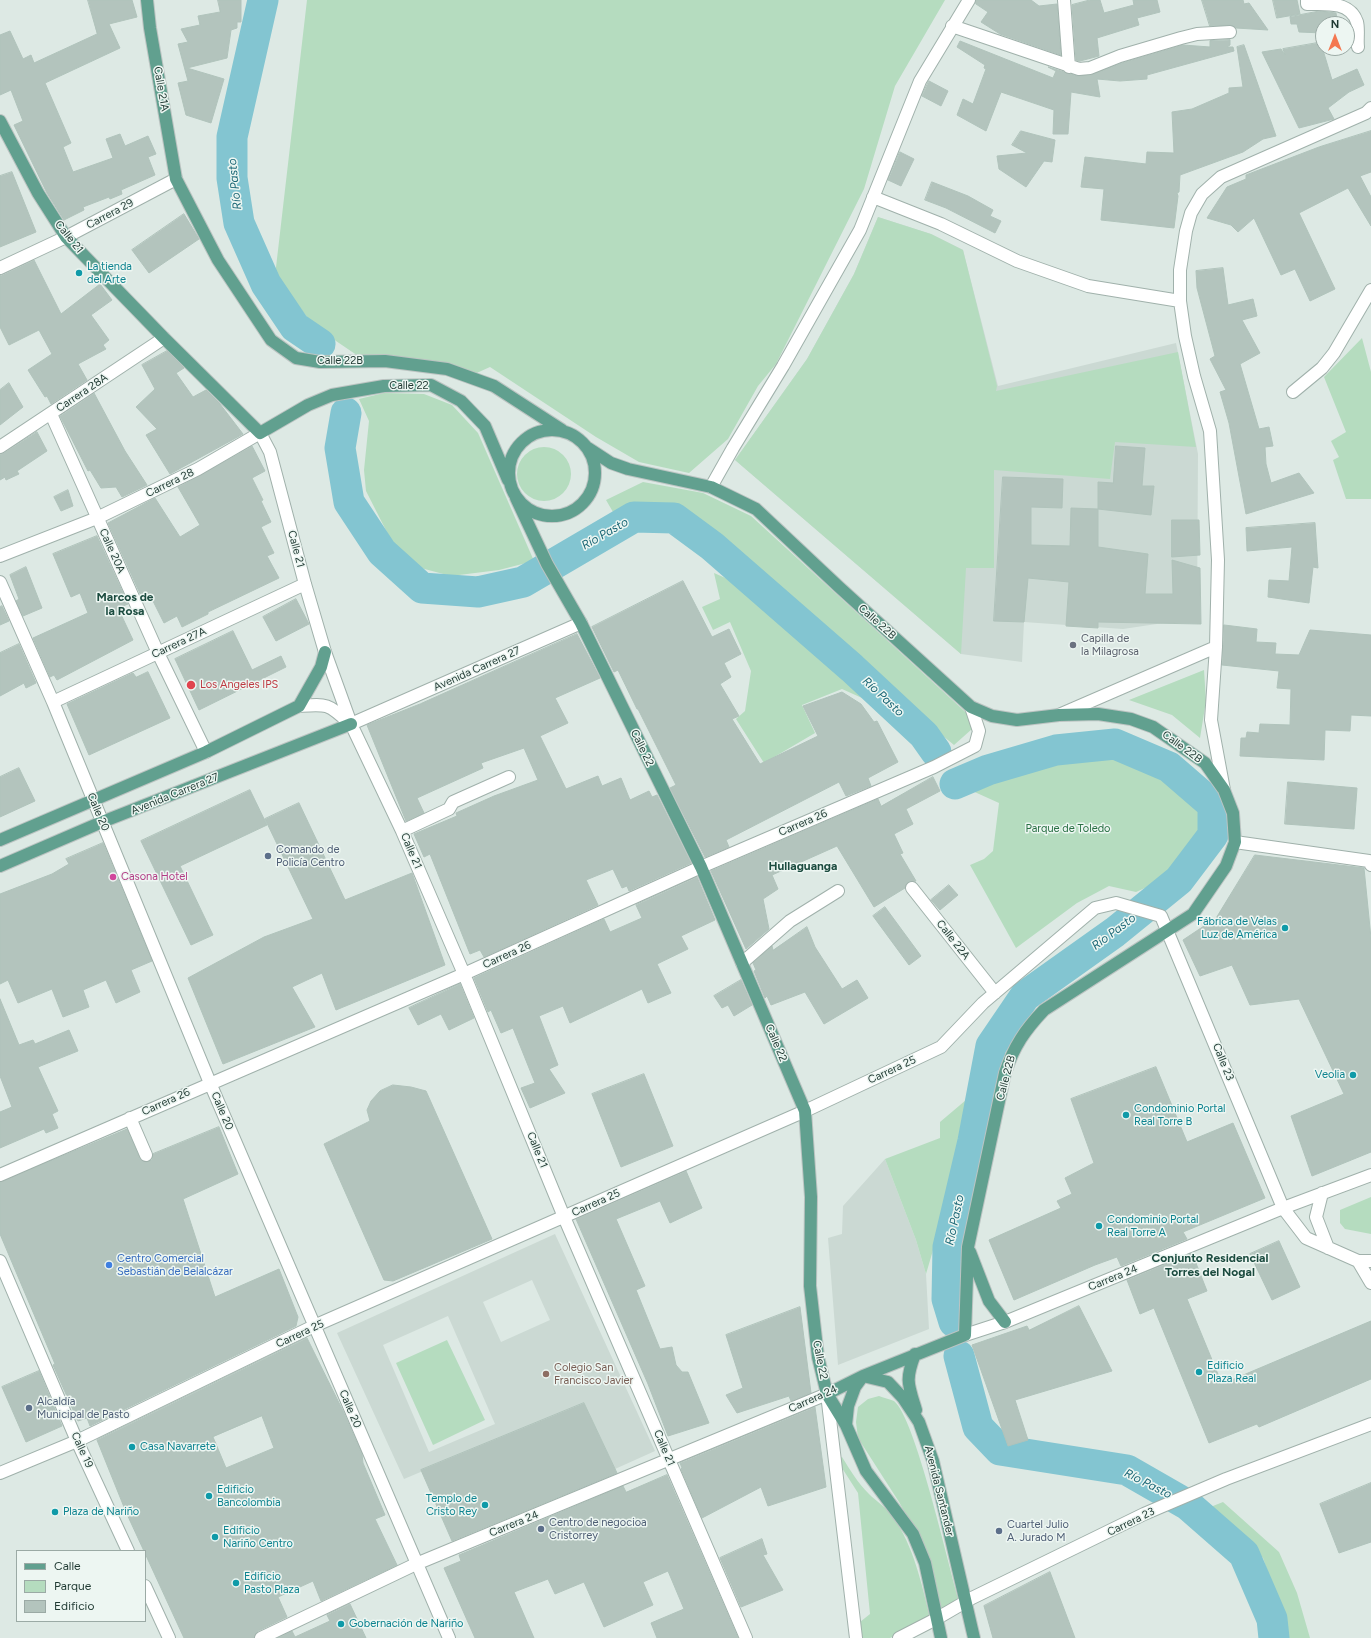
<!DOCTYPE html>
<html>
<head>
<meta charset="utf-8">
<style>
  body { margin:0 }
  #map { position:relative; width:1371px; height:1638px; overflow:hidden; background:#dde9e4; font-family:Figtree,sans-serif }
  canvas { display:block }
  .legend { position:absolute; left:16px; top:1550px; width:130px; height:72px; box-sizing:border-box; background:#edf6f2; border:1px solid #9baaa5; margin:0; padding:5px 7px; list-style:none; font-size:12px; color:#1f3932 }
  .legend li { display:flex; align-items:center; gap:8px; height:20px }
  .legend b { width:20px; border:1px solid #9baaa5 }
  .north { position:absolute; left:1315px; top:16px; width:40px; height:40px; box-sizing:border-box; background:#edf6f2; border:1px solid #9baaa5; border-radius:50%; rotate:0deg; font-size:11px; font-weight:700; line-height:16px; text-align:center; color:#1f3932 }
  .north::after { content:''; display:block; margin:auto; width:14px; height:18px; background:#f47750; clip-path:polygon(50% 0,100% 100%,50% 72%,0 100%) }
</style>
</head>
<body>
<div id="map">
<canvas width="1371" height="1638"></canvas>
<ul class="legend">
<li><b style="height:5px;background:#61a08f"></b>Calle</li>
<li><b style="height:11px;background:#b5dcbf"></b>Parque</li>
<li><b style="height:11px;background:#b3c4bd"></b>Edificio</li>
</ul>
<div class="north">N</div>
</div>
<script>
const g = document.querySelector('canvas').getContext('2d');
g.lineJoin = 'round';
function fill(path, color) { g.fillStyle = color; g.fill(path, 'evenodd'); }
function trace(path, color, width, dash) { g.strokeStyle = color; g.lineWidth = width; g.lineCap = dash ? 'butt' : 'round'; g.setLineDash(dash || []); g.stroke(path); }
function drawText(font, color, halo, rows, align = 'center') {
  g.font = font + ' Figtree,sans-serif'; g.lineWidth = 3; g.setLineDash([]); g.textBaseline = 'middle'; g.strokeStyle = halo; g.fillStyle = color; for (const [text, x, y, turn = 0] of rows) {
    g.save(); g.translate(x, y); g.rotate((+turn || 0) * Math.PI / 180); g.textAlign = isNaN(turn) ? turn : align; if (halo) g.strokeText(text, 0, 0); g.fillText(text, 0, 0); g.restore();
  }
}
fill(new Path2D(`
  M878,217L931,234L963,250L998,386L1176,343L1198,454L1197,618L1123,629L1024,622L1022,662L961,654L735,460L807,359L854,274Z
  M885,1159L916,1240L926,1274L929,1329L838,1365L828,1238L842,1234L843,1206Z
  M555,1234L655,1451L615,1469L584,1403L404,1479L337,1333ZM532,1280L550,1320L501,1342L483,1302ZM448,1316L495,1424L429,1452L383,1345Z`), '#cbd9d3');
fill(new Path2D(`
  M307,0H945L895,86L864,189L776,364L758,386L728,439L689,473L639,462L596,437L490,367L470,376L364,360L314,326L275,276Z
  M878,217L931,234L963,250L997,386L996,391L1178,352L1196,447L1115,442L1110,479L994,470V568H966L961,654L735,460L807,359L854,274Z
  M1362,338L1371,372V499H1346L1333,460L1339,457L1331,441L1346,432L1324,377Z
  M384,393L424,394L452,405L478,433L534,561L499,570L451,576L417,567L395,548L366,491L364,470L369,421L359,399Z
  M517 474a27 27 0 1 1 54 0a27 27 0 1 1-54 0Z
  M643,482L703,493L751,516L972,718V729L954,745L712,546L674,518L634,517L620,524L606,500Z
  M714,573L753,590L832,658L862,698L842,689L802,705L815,733L764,763L736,719L745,711L751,671L730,622L713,630L702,607L720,599Z
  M1204,670L1206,701L1200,738L1172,715L1129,700Z
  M1119,755L1149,765L1179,786L1201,808L1203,829L1182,862L1154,884L1136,892L1109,886L1077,903L1016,948L970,865L984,859L993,851L999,803L968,789L975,780L1030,764L1082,757Z
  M966,1100L946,1206L926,1274L916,1240L885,1159L940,1138V1122Z
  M1371,1197V1234L1345,1229L1340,1223V1210Z
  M447,1340L485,1420L433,1445L396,1363Z
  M879,1396C883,1398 890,1399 894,1401C915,1417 948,1564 958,1598L953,1602L954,1606L941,1611L917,1534L899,1502L858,1438L856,1422L858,1407L868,1399Z
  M842,1457C850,1470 858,1483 869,1494C876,1501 887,1508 893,1517C914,1547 921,1582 930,1617L890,1638H862L860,1622L870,1614L858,1493L842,1468L839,1459Z
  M1223,1502L1279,1552L1297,1593L1310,1638H1285L1272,1585L1263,1558L1203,1510Z`), '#b5dcbf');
trace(new Path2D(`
  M263,0L232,137V178L239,223L266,284L295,327L320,344
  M346,413L340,448L349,502L382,552L422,588L478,592L523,582L634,517L674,518L712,546L852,668L924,735L936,752
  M954,1322L947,1299L948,1247L973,1141L991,1046L1025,996L1115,932L1179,880L1213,835V805L1169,767L1115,744L1056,750L988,770L955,784
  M959,1356L978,1427L1000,1450L1127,1470L1188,1505L1244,1554L1272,1619L1274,1638`), '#83c5d1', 31);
const building = new Path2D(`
  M88,0H132L137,17L109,24L120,48L45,83L71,143L63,147L73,172L113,158L106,139L120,134L125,146L148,136L156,154L148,157L155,175L121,190L122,194L110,199L109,197L83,207L84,210L64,220L47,193L14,125L23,121L11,90L0,95V35L10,31L23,59L31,55L34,63L97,34Z
  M218,0H241V22H237V28L231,30L227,58L187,68L224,79L211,123L186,115L178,83L188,81L178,44L188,42L181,29L200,25L198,16L220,12Z
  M976,0H1031L1039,6L1057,4L1061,55L1000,34L981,22L988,12L976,4Z
  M1090,0H1100L1104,13L1134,5L1133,0H1157L1160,12L1137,18L1139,25L1097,38L1099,56L1080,61L1076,60L1072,5Z
  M1202,0H1243L1244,4L1249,3L1268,30L1236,28L1230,25L1210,26Z
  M1273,0H1297L1300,14L1277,18Z
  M1320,11L1336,13L1338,24H1323V33L1299,32L1297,24H1291L1290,17Z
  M1230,40V45L1227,47H1233L1234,51L1147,75V79L1120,81L1097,79L1100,97L1071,92L1068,134H1053L1054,110L1001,92L986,131L957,115L963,99L973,104L986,69L984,68L985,65L957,47L960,41L1053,78L1056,71L1048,67L1077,76L1091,75L1122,63L1183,45L1210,47V41Z
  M1323,42V50L1332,80L1357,69L1364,85L1349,92L1328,108L1334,119L1299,128L1262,52L1281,49L1285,55L1283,49Z
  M1244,45L1276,136L1263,139L1243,152L1180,175L1179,192L1177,193L1178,196L1174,228L1101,220L1104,189L1081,187L1085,157L1146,164L1147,152L1174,153L1172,112L1192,109L1229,93V88L1243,87L1237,47Z
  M929,81L948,91L941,106L922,96Z
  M1021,131L1055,140L1052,162L1044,161L1026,187L999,169L997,156L1027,153L1012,145Z
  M1371,131V172L1360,176L1371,197V226L1348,188L1299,213L1335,289L1310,301L1295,269L1281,275L1254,218L1238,232L1231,225L1207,218L1227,187L1246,179V175L1319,147Z
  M900,152L914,159L901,186L888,180Z
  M12,172L36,232L0,247V176Z
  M932,182L968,196L993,210L990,216L1001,221L995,233L946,208L925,200Z
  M184,214L199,239L149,273L132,250Z
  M34,260L61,314L100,284L112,300L91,315L109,340L103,345L106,349L78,364L87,380L51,404L47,396L45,397L28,370L52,354L39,330L9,345L0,327V276Z
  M1223,268L1228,305L1253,299L1257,316L1242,320L1260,353L1240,364L1259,429L1269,427L1273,446L1265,447L1266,464L1271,483L1299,473L1314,493L1246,514L1229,423L1220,392L1226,390L1210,359L1215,356L1197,288L1196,271Z
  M167,351L184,368L176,373L193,397L206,390L220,404L243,434L170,474L146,435L157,429L136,407L155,389L142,365Z
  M9,383L23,407L0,425V390Z
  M94,393L125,451L147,485L122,497L116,487L101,488L90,470L88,471L60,416Z
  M37,432L47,451L17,471L19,474L6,480L5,477L0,480V455Z
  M252,446L265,471L252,478L263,500L261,501L271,522L261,527L274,553L267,556L279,578L208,612V614L182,627L177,616L164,623L150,595L142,598L108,523L155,498L180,537L200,525L178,487Z
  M1116,446L1145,448L1142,486H1154L1151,515L1098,509V482L1113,483Z
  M1003,477L1063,479L1062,508L1031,507V545L1070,546L1071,508L1098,509V547L1148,554L1145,594H1173L1172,560L1200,568L1201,624L1098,622V628L1066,626L1069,582L1028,578L1024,622L994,621Z
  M68,490L73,506L61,511L54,497Z
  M1172,520H1199L1200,555L1172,557Z
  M1315,523L1318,568L1313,567L1309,603L1268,597L1269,580L1289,581L1292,547L1247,551L1246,528Z
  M97,536L128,604L118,608L133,640L57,680L54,675L50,677L33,638L88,613L80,593L71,597L53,554Z
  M26,567L42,608L23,616L16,601L19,599L10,575Z
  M683,581L712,637L729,629L741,654L724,663L731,677L720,684L739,716L732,719L760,764L818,736L803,706L842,692L861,704L874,722L877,721L898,762L868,778L871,786L846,796L839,782L726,840L729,847L705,857L670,788L676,785L638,709H637L618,670L614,672L592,627Z
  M296,599L309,624L276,641L263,617Z
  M2,606L9,621L0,625V607Z
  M1224,625L1257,629L1256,642L1276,643L1275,654L1299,655L1310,630L1371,635V716L1351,715L1350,731L1325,730L1324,760L1240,756L1241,738H1246L1247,732L1259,733L1260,724L1290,725L1291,689L1277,688L1279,671L1222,665Z
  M233,631L252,670L281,656L286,667L199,710L175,659Z
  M577,634L600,678L555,698L568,723L540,736L566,789L598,776L602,786L621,778L630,800L649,791L652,797L657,795L691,863L629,891L627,886L622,888L613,869L586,880L598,905L484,957L480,950L470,954L430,854L424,857L414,834L457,816L456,813L494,796L538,780L524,748L481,763L483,768L417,798L424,813L406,821L367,725L420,704Z
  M19,644L36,683L26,688L24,683L0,696V653Z
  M148,672L170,718L89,755L67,704L133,673L136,677Z
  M19,768L35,801L0,817V777Z
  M933,777L940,791L906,809L913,824L894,834L903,853L900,854L916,881L908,882L905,888L874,907L837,846L772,875L778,889L763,899L769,929L746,949L711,871L878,799L881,806Z
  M1288,782L1357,788L1354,829L1285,824Z
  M250,790L267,825L180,866L213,935L191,945L141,841Z
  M299,803L345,900L412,873L445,965L336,1010L322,973L292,987L315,1027L223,1064L188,978L264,937L313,919L265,819Z
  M103,843L152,961L131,970L140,992L116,1003L106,980L83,990L89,1007L63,1017L52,989L18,1003L8,980L0,984V894L52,874L69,864L66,859Z
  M1255,855L1364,868L1371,938V1152L1312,1176L1291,1116L1344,1094L1299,999L1250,1005L1232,965L1200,976L1183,940L1216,918Z
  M697,877L715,920L681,936L688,949L657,964L671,993L648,1003L642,989L570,1023L563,1006L539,1016L558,1065L549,1069L565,1093L530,1108L521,1088L535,1083L513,1028L501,1033L491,1010L488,1012L474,978L604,919L610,932L642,918L636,905Z
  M949,885L958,895L940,910L931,900Z
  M885,907L921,956L909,965L873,916Z
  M807,927L815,947L842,989L857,980L868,998L824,1024L805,992L771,1005L767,996L765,998L754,971L756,970L753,963L772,946L773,950Z
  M741,980L752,1005L734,1016L728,1005L722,1008L714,996Z
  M460,984L474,1018L449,1030L441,1014L418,1025L409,1008Z
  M0,999L19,1045L33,1040L35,1044L69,1030L78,1051L38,1067L58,1111L52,1114L58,1128L46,1133L44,1129L0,1148V1112L12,1107L0,1076Z
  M1156,1067L1187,1142L1233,1123L1265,1198L1183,1232L1187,1239L1121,1266L1117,1257L1095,1265L1014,1300L989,1240L1061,1208L1057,1201L1072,1194L1065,1178L1094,1163L1071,1099Z
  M644,1074L673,1146L621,1167L592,1094Z
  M393,1085L411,1087L426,1091L492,1239L393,1281L384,1280L324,1144L370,1121L367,1110L371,1101L380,1091Z
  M219,1127L238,1174L183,1199L215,1297L279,1269L298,1317L296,1326L90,1426L87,1418L78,1421L53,1365L55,1364L0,1234V1182L127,1129L140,1159L146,1162L152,1160L153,1154Z
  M686,1171L702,1208L670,1223L660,1201L616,1219L645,1286L636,1290L660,1349L672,1347L676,1365L682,1372H688L709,1423L668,1436L648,1384L576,1219Z
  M1279,1241L1300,1287L1272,1300L1250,1254Z
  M1192,1253L1207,1291L1187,1299L1222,1384L1371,1321V1379L1259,1427L1257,1424L1209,1443L1154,1308L1140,1314L1127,1280Z
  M1079,1306L1112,1371L1015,1400L1028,1440L1008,1446L972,1345L1027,1326L1029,1330Z
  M800,1307L811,1393L791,1401L789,1396L737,1413L726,1395L743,1388L726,1335Z
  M307,1338L343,1411L362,1454L363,1463L385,1515L375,1519L397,1565L321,1601L313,1581L278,1597L287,1617L258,1631L254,1638H184L126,1512L97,1440ZM262,1416L274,1448L226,1468L213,1437Z
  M39,1371L62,1426L26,1442L2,1387Z
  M584,1403L617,1473L452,1541L421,1470Z
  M815,1407L826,1487L768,1506L761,1487L702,1518L681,1469L682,1468L680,1463Z
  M667,1475L738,1638H657L651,1623L684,1609L668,1571L643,1582L653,1605L604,1627L584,1582L555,1594L548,1579L514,1592L534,1638H475L444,1568L461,1561L459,1555L623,1486L626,1492Z
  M1371,1483V1542L1339,1553L1320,1504Z
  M762,1539L767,1554L763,1555L783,1590L741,1607L720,1558Z
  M1050,1572L1075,1638H993L984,1606Z
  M350,1604L366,1638H278L292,1631L295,1637L330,1621L327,1615Z`);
fill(building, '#b3c4bd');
trace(building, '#b0c3bb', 1);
const minor = new Path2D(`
  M1064,0L1069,67
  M1307,0V4C1325,4 1350,1 1357,22C1359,29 1357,40 1358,47
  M952,26L1079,69L1090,68L1120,56L1181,38L1197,34L1230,32
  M873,197L941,224L1017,261L1088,286L1180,301
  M0,268L66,237L176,179
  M1293,392L1322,368L1334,353L1371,290
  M51,414L158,653L206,752
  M0,447L164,338
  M711,487L733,448L783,366L860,230L920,81L969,0
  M0,556L97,518L198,469L260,433L270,452L305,584L325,652L351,724L402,831L464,974L564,1217L746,1638
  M0,582L53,702L210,1083L449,1638
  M53,702L305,584
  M299,706C326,704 328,703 348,722
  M1059,715L1216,647
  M351,724L581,623
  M1224,790L1211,720L1216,647L1218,560L1210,431L1194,376L1185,336L1180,301V270L1186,231L1191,213L1202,194L1221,177L1366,113L1371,108
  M402,831L449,809L453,802L509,777
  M1235,842L1369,861L1371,865
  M912,888L995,993
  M742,963L790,921L838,891
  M130,1118L146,1155
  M0,1175L464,974L701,867L934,767L975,746L979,731L971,707
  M1322,1193L1316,1217L1328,1248
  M0,1261L77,1441L128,1551
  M1358,1261L1371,1283
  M965,1335L1005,1322L1283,1208L1371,1175
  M0,1473L77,1441L314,1326L805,1111L941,1047L983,1003L1095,908L1116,903L1161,916L1283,1208L1306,1238L1358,1261H1371
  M145,1586L169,1638
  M261,1638L416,1564L827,1394L856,1638
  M899,1638L936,1619L972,1598L1144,1514L1226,1479L1371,1424`);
const major = new Path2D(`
  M147,0L150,28L176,179L218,260L271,340L296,358L320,362L385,361L447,369L494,386L562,430
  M0,121L38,193L66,237L164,338L260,433L308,405L332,395L384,386L431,385L461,401L485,426L508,480
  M509 473a43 43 0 1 1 86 0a43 43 0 1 1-86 0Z
  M588,448L611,463L628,469L711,487L756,509L839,587L971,707L992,716L1017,720L1059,715L1098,714L1131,719L1153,727L1205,763L1224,790L1233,813L1235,842L1226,866L1193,914L1044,1010C1025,1030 1014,1046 1005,1073L968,1247L965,1335L863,1376L827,1394
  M516,498L547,564L581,623L701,867L805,1111L811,1197L810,1286L818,1357L827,1394L846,1425
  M0,840L206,752L299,706L321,667L325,652
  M0,866L102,822L351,724
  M970,1252L989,1301L1005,1322
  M915,1354C905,1380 908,1384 916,1410
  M941,1638L925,1563L913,1534L866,1471L846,1425L848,1406L855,1387L863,1376L888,1382L903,1398L919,1422L933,1461L974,1638`);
trace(minor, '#a0b1ab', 14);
trace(major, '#bcc4c2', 14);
trace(minor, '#fff', 12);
trace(major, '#61a08f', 12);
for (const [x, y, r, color] of [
  [79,273,4,"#0f9aa8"],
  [1073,645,4,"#6b7280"],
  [191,685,5,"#e0444e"],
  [268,856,4,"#5c6f8a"],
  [113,877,4,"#d1479c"],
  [1285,928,4,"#0f9aa8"],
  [1353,1075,4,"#0f9aa8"],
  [1126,1115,4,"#0f9aa8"],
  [1099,1226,4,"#0f9aa8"],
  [109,1265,4,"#3f7fe0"],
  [1199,1372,4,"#0f9aa8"],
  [546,1374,4,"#8d6e63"],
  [29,1408,4,"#5c6f8a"],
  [132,1447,4,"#0f9aa8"],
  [209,1496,4,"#0f9aa8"],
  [485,1505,4,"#0f9aa8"],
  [55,1512,4,"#0f9aa8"],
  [541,1529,4,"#5c6f8a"],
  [999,1531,4,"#5c6f8a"],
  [215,1537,4,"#0f9aa8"],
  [236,1583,4,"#0f9aa8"],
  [341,1624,4,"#0f9aa8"]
]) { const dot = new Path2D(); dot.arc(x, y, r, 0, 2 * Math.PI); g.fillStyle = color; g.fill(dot); trace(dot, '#edf6f2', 1.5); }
drawText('11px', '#1f3932', '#edf6f2', [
  ["Calle 21A",161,89,80],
  ["Carrera 29",110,214,-28],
  ["Calle 21",69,237,51],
  ["Calle 22B",340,361],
  ["Calle 22",409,386],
  ["Carrera 28A",82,393,-34],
  ["Carrera 28",170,483,-26],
  ["Calle 21",296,549,75],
  ["Calle 20A",112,551,66],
  ["Calle 22B",877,622,42],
  ["Carrera 27A",179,643,-25],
  ["Avenida Carrera 27",477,669,-24],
  ["Calle 22B",1182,747,36],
  ["Calle 22",642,748,64],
  ["Avenida Carrera 27",175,794,-22],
  ["Calle 20",98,812,67],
  ["Carrera 26",803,823,-23],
  ["Calle 21",411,851,67],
  ["Calle 22A",953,940,52],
  ["Carrera 26",507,955,-24],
  ["Calle 22",776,1043,67],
  ["Calle 23",1223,1062,68],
  ["Carrera 25",892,1070,-25],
  ["Calle 22B",1006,1078,-75],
  ["Carrera 26",166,1102,-24],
  ["Calle 20",222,1111,67],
  ["Calle 21",537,1150,68],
  ["Carrera 25",596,1203,-24],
  ["Carrera 24",1113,1278,-22],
  ["Carrera 25",300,1334,-25],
  ["Calle 22",820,1360,79],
  ["Carrera 24",813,1399,-24],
  ["Calle 20",350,1409,67],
  ["Calle 21",664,1448,67],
  ["Calle 19",82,1450,66],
  ["Avenida Santander",939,1491,76],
  ["Carrera 23",1131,1522,-26],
  ["Carrera 24",514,1524,-22]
]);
drawText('11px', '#0d838f', '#edf6f2', [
  ["La tienda",87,267],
  ["del Arte",87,280],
  ["Fábrica de Velas",1277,922,"right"],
  ["Luz de América",1277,935,"right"],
  ["Veolia",1345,1075,"right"],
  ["Condominio Portal",1134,1109],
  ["Real Torre B",1134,1122],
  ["Condominio Portal",1107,1220],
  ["Real Torre A",1107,1233],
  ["Edificio",1207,1366],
  ["Plaza Real",1207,1379],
  ["Casa Navarrete",140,1447],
  ["Edificio",217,1490],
  ["Bancolombia",217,1503],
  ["Templo de",477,1499,"right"],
  ["Cristo Rey",477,1512,"right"],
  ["Plaza de Nariño",63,1512],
  ["Edificio",223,1531],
  ["Nariño Centro",223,1544],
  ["Edificio",244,1577],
  ["Pasto Plaza",244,1590],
  ["Gobernación de Nariño",349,1624]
], 'left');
drawText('11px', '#5b616d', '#edf6f2', [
  ["Capilla de",1081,639],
  ["la Milagrosa",1081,652]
], 'left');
drawText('11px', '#be3a42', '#edf6f2', [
  ["Los Angeles IPS",200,685]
], 'left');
drawText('11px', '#297044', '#edf6f2', [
  ["Parque de Toledo",1068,829]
]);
drawText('11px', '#4e5e75', '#edf6f2', [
  ["Comando de",276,850],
  ["Policía Centro",276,863],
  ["Alcaldía",37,1402],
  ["Municipal de Pasto",37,1415],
  ["Centro de negocioa",549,1523],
  ["Cristorrey",549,1536],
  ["Cuartel Julio",1007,1525],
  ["A. Jurado M",1007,1538]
], 'left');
drawText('11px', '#b23c85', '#edf6f2', [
  ["Casona Hotel",121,877]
], 'left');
drawText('11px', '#366cbe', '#edf6f2', [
  ["Centro Comercial",117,1259],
  ["Sebastián de Belalcázar",117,1272]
], 'left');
drawText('11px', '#785e54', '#edf6f2', [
  ["Colegio San",554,1368],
  ["Francisco Javier",554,1381]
], 'left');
drawText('italic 12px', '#196675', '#edf6f2', [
  ["Río Pasto",235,184,-96],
  ["Río Pasto",605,534,-30],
  ["Río Pasto",883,697,43],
  ["Río Pasto",1114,932,-37],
  ["Río Pasto",955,1220,-78],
  ["Río Pasto",1148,1484,27]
]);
drawText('bold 12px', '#1b4b3f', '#edf6f2', [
  ["Marcos de",125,597],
  ["la Rosa",125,611],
  ["Hullaguanga",803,866],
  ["Conjunto Residencial",1210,1258],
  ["Torres del Nogal",1210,1272]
]);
</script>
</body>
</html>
